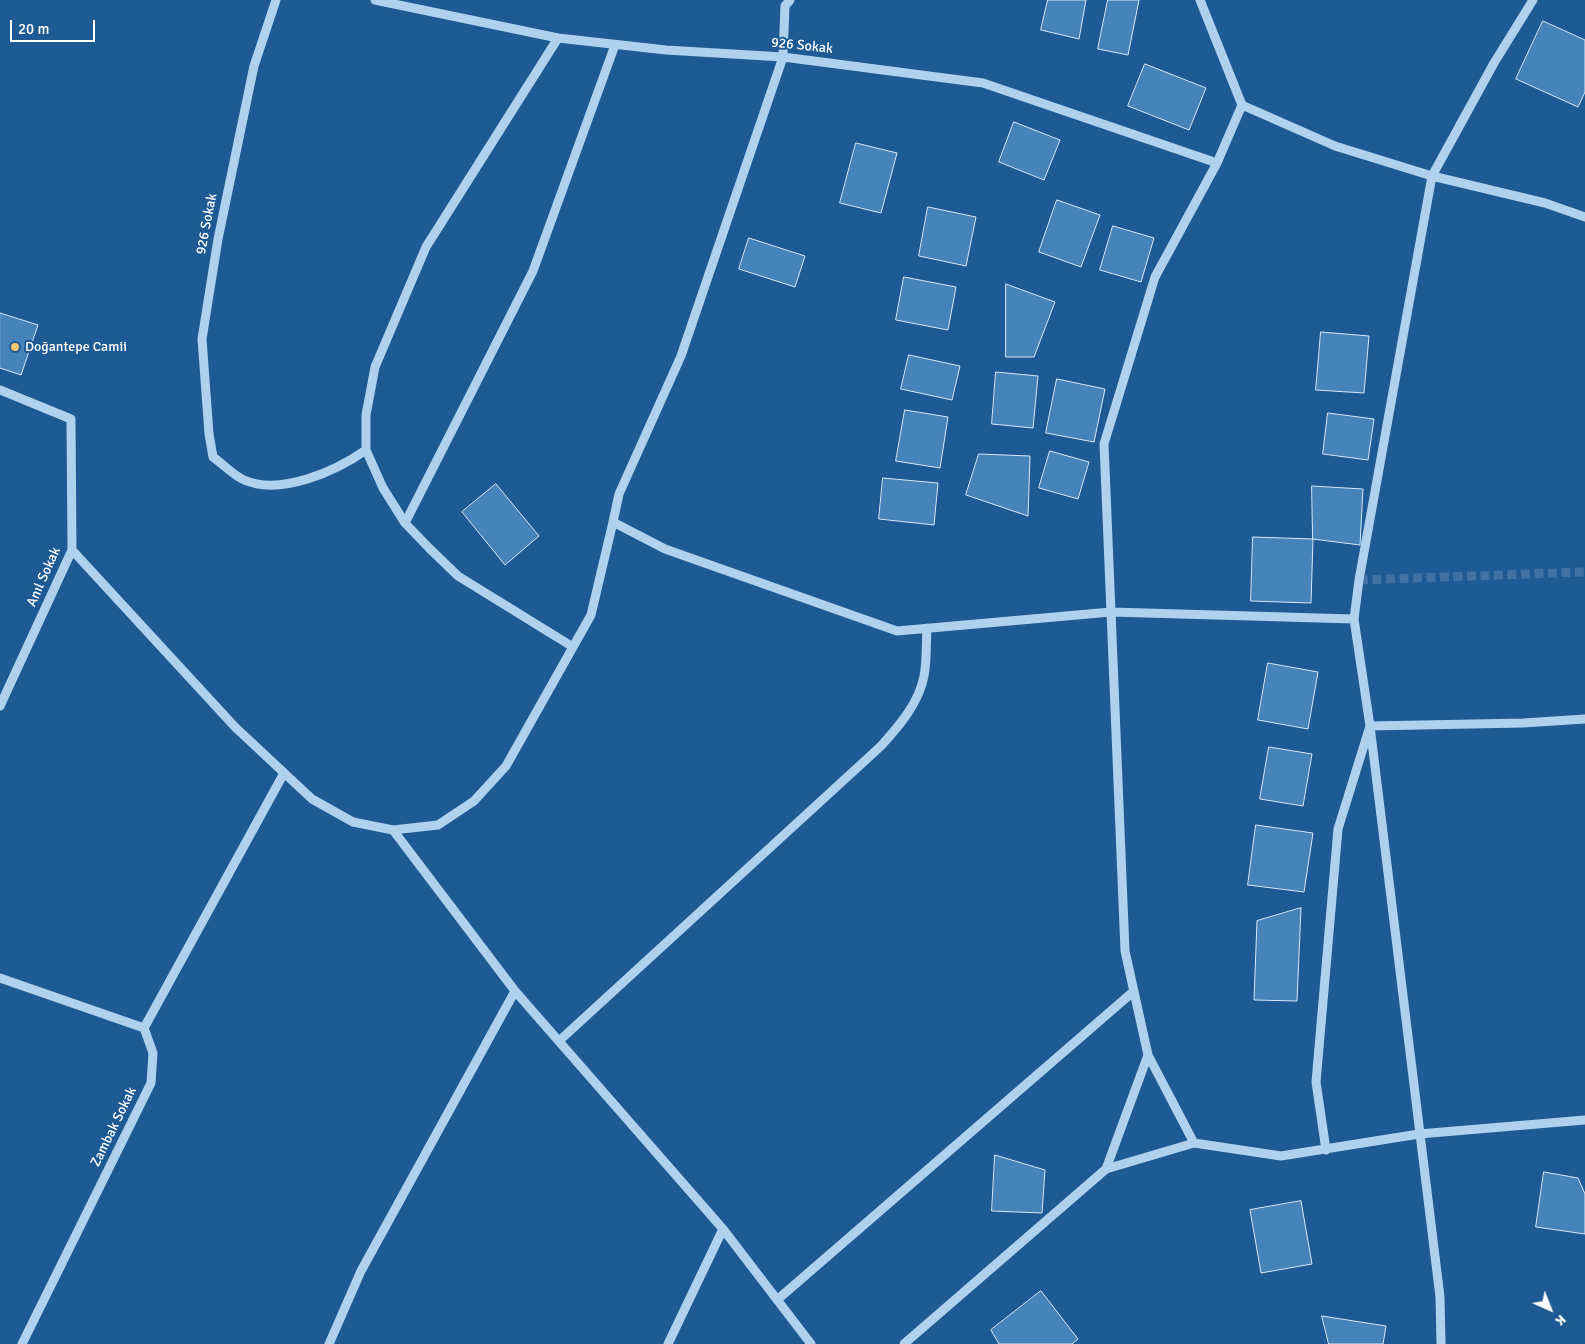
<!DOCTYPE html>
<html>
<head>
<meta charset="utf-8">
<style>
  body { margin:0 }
  #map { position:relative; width:1585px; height:1344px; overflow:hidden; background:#1e5a93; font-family:Signika,sans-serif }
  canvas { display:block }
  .north { position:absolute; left:1525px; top:1284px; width:50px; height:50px; -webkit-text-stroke:4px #1e5a93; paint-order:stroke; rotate:136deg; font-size:14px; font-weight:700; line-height:20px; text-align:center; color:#fff }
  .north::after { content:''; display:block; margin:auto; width:18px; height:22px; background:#fff; clip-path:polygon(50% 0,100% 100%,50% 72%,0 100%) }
  .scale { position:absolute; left:10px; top:20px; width:85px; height:22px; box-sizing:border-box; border:2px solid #fff; border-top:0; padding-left:6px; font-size:15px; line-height:18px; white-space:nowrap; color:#fff; -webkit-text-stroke:4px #1e5a93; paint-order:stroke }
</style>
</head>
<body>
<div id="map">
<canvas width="1585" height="1344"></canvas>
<div class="north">K</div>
<div class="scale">20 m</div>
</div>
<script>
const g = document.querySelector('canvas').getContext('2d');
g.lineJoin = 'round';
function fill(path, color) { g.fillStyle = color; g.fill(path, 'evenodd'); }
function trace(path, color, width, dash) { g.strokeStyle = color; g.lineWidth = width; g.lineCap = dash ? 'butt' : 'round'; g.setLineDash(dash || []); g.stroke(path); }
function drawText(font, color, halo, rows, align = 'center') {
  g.font = font + ' Signika,sans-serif'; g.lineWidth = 4; g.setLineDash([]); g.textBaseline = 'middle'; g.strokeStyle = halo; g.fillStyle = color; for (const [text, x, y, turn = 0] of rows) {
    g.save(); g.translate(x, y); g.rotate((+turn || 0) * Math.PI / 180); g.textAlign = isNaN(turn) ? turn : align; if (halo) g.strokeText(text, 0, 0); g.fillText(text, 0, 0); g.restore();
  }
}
const building = new Path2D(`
  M1048,0H1086L1079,39L1041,30Z
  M1108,0H1139L1128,55L1098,49Z
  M1543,21L1585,40V92L1578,107L1516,79Z
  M1145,64L1206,88L1189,130L1128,106Z
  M1014,122L1060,140L1044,180L999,162Z
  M856,143L897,153L881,213L840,203Z
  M1057,200L1100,215L1081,267L1039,252Z
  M928,207L976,217L966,266L919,256Z
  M1113,226L1154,238L1141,282L1100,270Z
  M749,238L805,256L795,287L739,269Z
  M904,277L956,287L948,330L896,320Z
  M1006,284L1055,302L1034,357H1006Z
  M0,313L38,325L21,375L0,368Z
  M1321,332L1369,336L1364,393L1316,390Z
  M909,355L960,366L952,400L901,389Z
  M996,372L1038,376L1033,428L992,424Z
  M1057,379L1105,389L1094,442L1046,433Z
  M905,410L948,417L940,468L896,461Z
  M1328,413L1374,419L1368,460L1323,454Z
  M1050,451L1089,462L1078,499L1039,488Z
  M979,454L1030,456L1028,516L966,495Z
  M883,478L938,483L934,525L879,519Z
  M496,484L539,536L505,565L462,512Z
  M1312,486L1363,489L1360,545L1313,539Z
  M1253,537L1313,539L1311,603L1251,601Z
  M1268,663L1318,672L1308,729L1258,720Z
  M1269,747L1312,754L1303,806L1260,799Z
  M1256,825L1313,833L1304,892L1248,885Z
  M1301,908L1297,1001L1254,1000L1257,921Z
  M995,1155L1045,1170L1042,1213L992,1211Z
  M1544,1172L1578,1178L1585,1194V1234L1536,1227Z
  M1301,1201L1312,1264L1261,1273L1250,1210Z
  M1041,1291L1078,1339L1072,1344H999L991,1330Z
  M1322,1316L1386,1326L1383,1344H1329Z`);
fill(building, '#4683b9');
trace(building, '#d5e9fa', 1);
trace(new Path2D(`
  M1359,580L1585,572`), '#4073a3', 9, [9, 4.5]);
trace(new Path2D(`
  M276,0L254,66L218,239L202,339L209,434L213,457C223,464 233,475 244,480C281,496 336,471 366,450
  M375,0L558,38L666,50L783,57L983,83L1217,163
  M790,0L785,6L783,57L681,356L619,494L613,522L665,549L897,631L1111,612L1104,444L1155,277L1217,163L1242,105
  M1200,0L1242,105L1335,146L1432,176L1545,203L1585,217
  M558,38L426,247L375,367L366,415V450L383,488L405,523L429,548L458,576L573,647
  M0,390L71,419L72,550L0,706
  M405,523L533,271L615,45
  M72,550L235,727L312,799L353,822L393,830L438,825L474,801L506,766L591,615L613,522
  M1354,619L1111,612L1125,951L1148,1055L1194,1143L1281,1156L1419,1134L1585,1120
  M0,978L144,1028L153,1053L151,1083L22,1344
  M515,991L723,1229L811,1344
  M144,1028L284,773
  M559,1041L881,746C899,726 919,703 924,676C927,661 926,644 927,628
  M1326,1150L1316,1082L1338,829L1370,726L1523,723L1585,719
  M1106,1169L1194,1143
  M777,1300L1134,991
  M329,1344L361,1271L515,991L393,830
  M668,1344L723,1229
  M904,1344L1106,1169L1148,1055
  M1441,1344L1440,1297L1370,726L1354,619L1359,580L1432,176L1494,63L1533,0`), '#afd1ee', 9);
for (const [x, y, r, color] of [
  [15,347,5,"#fdc86e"]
]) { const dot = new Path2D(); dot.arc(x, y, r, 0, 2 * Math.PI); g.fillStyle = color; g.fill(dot); trace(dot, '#1e5a93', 2); }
drawText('14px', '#fff', '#1e5a93', [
  ["926 Sokak",802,46,6],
  ["926 Sokak",207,224,-79],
  ["Anıl Sokak",44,577,-66],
  ["Zambak Sokak",114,1127,-64]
]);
drawText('14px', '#fff', '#1e5a93', [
  ["Doğantepe Camii",25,347]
], 'left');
</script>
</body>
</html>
